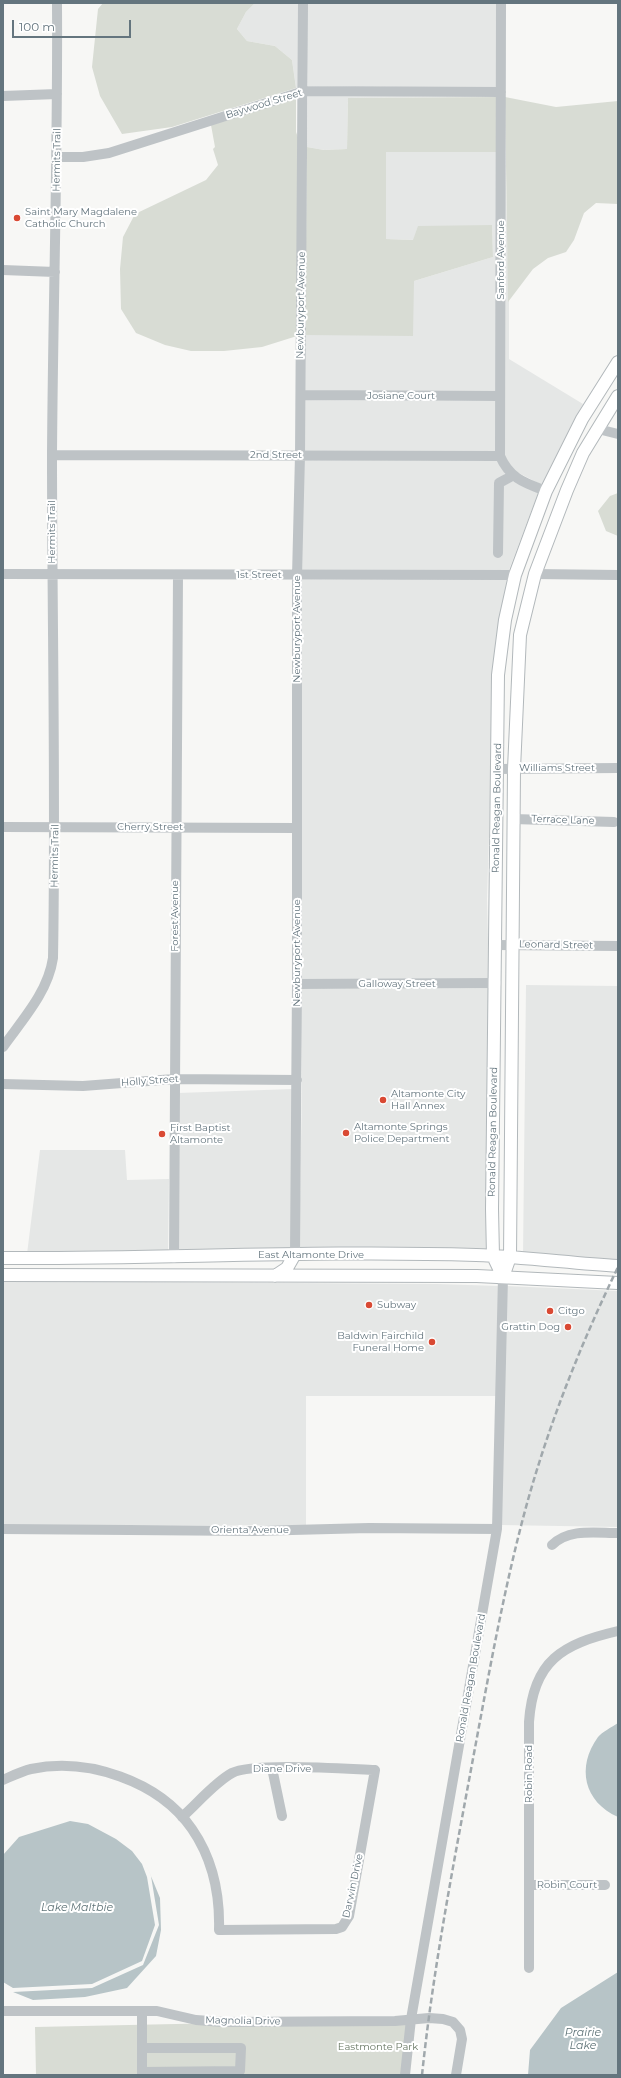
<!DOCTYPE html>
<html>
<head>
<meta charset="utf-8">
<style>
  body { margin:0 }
  #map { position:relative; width:621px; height:2078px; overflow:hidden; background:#f7f7f5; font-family:Montserrat,sans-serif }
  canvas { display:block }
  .frame { position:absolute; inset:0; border:4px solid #64757e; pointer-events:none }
  .scale { position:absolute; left:12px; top:20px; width:119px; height:18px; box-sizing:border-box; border:2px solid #64757e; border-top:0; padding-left:5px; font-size:12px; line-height:14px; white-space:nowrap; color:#64757e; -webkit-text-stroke:3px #fff; paint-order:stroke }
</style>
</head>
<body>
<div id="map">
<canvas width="621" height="2078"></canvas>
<div class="frame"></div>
<div class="scale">100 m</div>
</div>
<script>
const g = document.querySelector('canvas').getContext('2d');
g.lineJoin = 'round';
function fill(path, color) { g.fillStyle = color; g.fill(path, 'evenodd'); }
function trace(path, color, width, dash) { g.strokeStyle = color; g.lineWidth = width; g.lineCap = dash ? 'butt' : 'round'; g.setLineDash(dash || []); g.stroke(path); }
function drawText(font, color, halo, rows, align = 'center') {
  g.font = font + ' Montserrat,sans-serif'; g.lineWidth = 4; g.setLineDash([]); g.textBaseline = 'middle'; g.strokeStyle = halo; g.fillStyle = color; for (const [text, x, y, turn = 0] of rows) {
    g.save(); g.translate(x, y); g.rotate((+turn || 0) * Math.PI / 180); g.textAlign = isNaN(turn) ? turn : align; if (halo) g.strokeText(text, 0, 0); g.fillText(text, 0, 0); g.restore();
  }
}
fill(new Path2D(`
  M255,3H299L300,87L296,88L292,60L275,46L247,41L237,29L246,12Z
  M307,3H497V88L308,86Z
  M308,95L495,97L348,98L347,149L324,150L307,147Z
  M386,152H497L496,392L305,391V335L414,281L493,257L492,225L414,240L386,239Z
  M505,152L509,301V359L583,404L542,485L513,470L504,455Z
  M305,400L496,401V452L304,451Z
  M304,460L498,461L505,474L495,483V557H502L503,486L513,481L538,493L509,570L301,571Z
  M507,579L496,639L491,687V772L487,899L489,979L301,980V580Z
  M526,985L618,986V1260L523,1256Z
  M489,988V1255H299L302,1089L301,989Z
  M293,1089L291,1255H176L178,1093Z
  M40,1150H125L127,1180L169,1179L168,1255L27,1254Z
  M3,1281L437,1284L499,1286L496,1396H306V1525H3Z
  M507,1286L618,1291V1527L501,1525Z`), '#e5e7e6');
fill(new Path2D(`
  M103,3H255L246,12L237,29L247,41L275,46L292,60L296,88L172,127L122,134L100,96L92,67L98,9Z
  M497,97V152H386V239L413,240L418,226L492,225L493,257L414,281L413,336L305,335L307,147L324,150L347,149L348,98Z
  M505,97L556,107L618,101V204L596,203L584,213L574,240L566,252L548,258L533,269L508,302Z
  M296,98V132L299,140L297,336L262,347L224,351H191L165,345L136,333L121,309L120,269L123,237L135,214L206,180L218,165L213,149L215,147L211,125Z
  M618,493V536L606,531L598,511L610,496Z
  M411,2019L408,2075H36L35,2027Z`), '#d8dcd4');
fill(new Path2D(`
  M618,1723V1817C584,1802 576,1767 598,1737C602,1732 612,1727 618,1723Z
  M70,1821L88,1824L116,1839L132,1851L142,1864L147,1877L155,1925L142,1961L92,1984L13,1988L3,1982V1855L19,1837Z
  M146,1864L160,1898L161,1930L156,1956L127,1988L85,1997L33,2000L13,1992L92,1988L143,1965L159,1925L151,1876Z
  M618,1972V2075H528L530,2050L561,2008Z`), '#b7c4c7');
const major = new Path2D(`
  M3,1258C161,1259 319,1250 476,1255C524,1257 571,1263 618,1266
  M3,1275L477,1276L618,1283
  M275,1276L287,1268L295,1254
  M503,1277L493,1256L492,1209L498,675L505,620L515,575L546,491L582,419L618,362
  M503,1277L510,1257L514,769L520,635L535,574L567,490L583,453L618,396`);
trace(major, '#b2b8bb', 14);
trace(new Path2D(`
  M501,3L500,456C510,479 525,483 546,491
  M3,96L57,94
  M57,157H83L109,153L304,91L501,92
  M3,270L55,272
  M301,395L500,396
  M598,429L618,434
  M52,455L500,456
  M498,553L499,483L512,476
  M3,574L515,575
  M535,574L618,575
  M497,769L618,768
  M513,819L614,822
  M3,827L297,828
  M495,945L618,946
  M297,984L496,983
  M3,1047C23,1019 48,992 53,958C56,790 52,622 52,454C53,304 58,153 57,3
  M3,1084L83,1086L174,1079L297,1080
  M295,1254L297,984V576L300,455L303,3
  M174,1258L178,575
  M3,1529L254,1531L369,1528L497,1529
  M552,1545C569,1528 596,1533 618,1533
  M272,1768L282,1816
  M3,1780C12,1776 22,1771 31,1769C87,1757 159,1781 192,1829C212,1858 220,1894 219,1930L336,1929L342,1927L349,1916L375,1770C348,1769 252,1762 232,1773C214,1783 198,1803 182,1817
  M529,1885H605
  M529,1968V1722C533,1661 562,1644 618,1631
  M3,2011H157L196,2020L223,2022L395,2021L429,2018L443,2019L453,2022L460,2030L462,2039L456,2075
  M142,2072L240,2071L241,2048H142
  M142,2075V2012
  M405,2075L411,2019L497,1529L503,1277`), '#bec3c6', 10);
trace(major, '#fff', 12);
trace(new Path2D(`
  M422,2075C433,1970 453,1867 472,1764C487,1684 501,1604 521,1526C544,1436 578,1350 618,1267`), '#a0a8ac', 2.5, [6, 3]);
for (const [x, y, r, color] of [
  [17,218,4,"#d94933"],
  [383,1100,4,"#d94933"],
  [346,1133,4,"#d94933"],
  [162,1134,4,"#d94933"],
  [369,1305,4,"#d94933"],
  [550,1311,4,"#d94933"],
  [568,1327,4,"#d94933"],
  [432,1342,4,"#d94933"]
]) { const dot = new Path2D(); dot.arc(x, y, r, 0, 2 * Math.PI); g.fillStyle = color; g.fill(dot); trace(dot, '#fff', 1.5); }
drawText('10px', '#64757e', '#fff', [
  ["Baywood Street",264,104,-17],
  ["Hermits Trail",57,160,-89],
  ["Sanford Avenue",501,260,-90],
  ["Newburyport Avenue",301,305,-89],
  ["Josiane Court",401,396],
  ["2nd Street",276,455],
  ["Hermits Trail",52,532,-90],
  ["1st Street",259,575],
  ["Newburyport Avenue",297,629,-90],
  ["Williams Street",557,768],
  ["Ronald Reagan Boulevard",497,808,-89],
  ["Terrace Lane",563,820,2],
  ["Cherry Street",150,827],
  ["Hermits Trail",55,856,-89],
  ["Forest Avenue",175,916,-90],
  ["Leonard Street",556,945,1],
  ["Newburyport Avenue",297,953,-90],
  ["Galloway Street",397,984],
  ["Holly Street",150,1081,-4],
  ["Ronald Reagan Boulevard",493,1132,-89],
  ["East Altamonte Drive",311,1255],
  ["Orienta Avenue",250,1530],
  ["Ronald Reagan Boulevard",471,1678,-80],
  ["Diane Drive",282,1769],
  ["Robin Road",529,1774,-90],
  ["Robin Court",567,1885],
  ["Darwin Drive",353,1886,-78],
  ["Magnolia Drive",243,2021,1]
]);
drawText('10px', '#64757e', '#fff', [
  ["Saint Mary Magdalene",25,212],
  ["Catholic Church",25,224],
  ["Altamonte City",391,1094],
  ["Hall Annex",391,1106],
  ["Altamonte Springs",354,1127],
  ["Police Department",354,1139],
  ["First Baptist",170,1128],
  ["Altamonte",170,1140],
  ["Subway",377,1305],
  ["Citgo",558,1311],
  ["Grattin Dog",560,1327,"right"],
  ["Baldwin Fairchild",424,1336,"right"],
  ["Funeral Home",424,1348,"right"]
], 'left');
drawText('10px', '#687763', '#fff', [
  ["Eastmonte Park",378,2047]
]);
drawText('italic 11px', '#5f7478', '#fff', [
  ["Lake Maltbie",77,1908],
  ["Prairie",583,2033],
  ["Lake",583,2046]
]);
</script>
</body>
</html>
